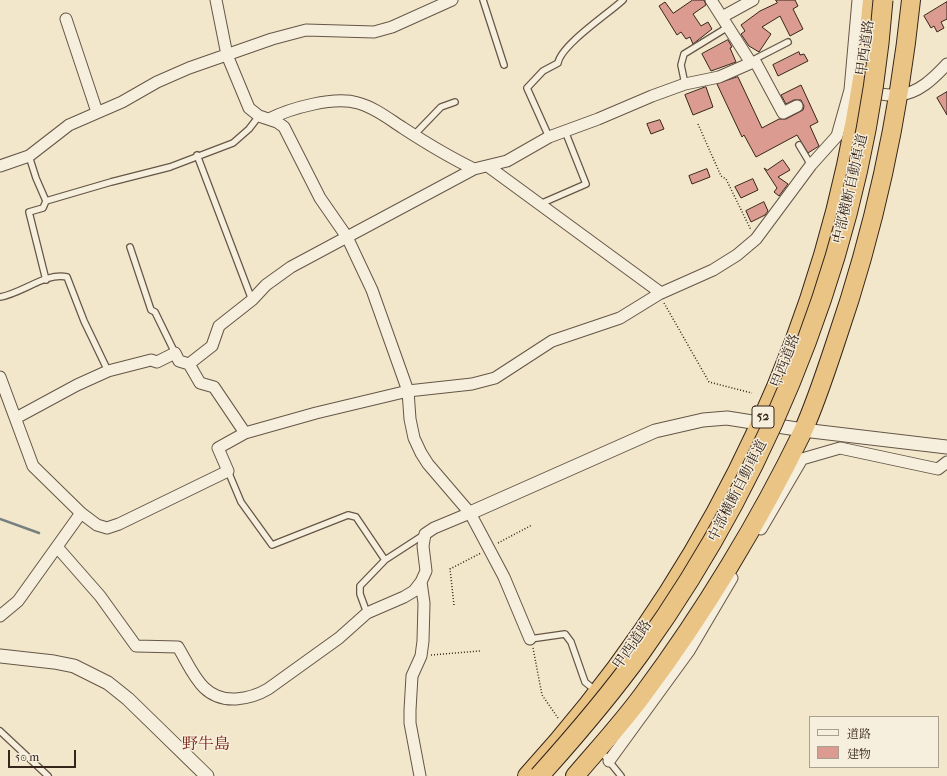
<!DOCTYPE html>
<html>
<head>
<meta charset="utf-8">
<style>
  body { margin:0 }
  #map { position:relative; width:947px; height:776px; overflow:hidden; background:#f2e7ca; font-family:"IM FELL French Canon","Noto Serif JP",serif }
  canvas { display:block }
  .legend { position:absolute; left:809px; top:716px; width:130px; height:52px; box-sizing:border-box; background:#f7efdd; border:1px solid #aa9e8f; margin:0; padding:5px 7px; list-style:none; font-size:12px; color:#36251b }
  .legend li { display:flex; align-items:center; gap:8px; height:20px }
  .legend b { width:20px; border:1px solid #aa9e8f }
  .scale { position:absolute; left:8px; top:750px; width:68px; height:18px; box-sizing:border-box; border:2px solid #36251b; border-top:0; padding-left:5px; font-size:12px; line-height:14px; white-space:nowrap; color:#36251b; -webkit-text-stroke:3px #f7efdd; paint-order:stroke }
</style>
</head>
<body>
<div id="map">
<canvas width="947" height="776"></canvas>
<ul class="legend">
<li><b style="height:5px;background:#f7efdd"></b>道路</li>
<li><b style="height:11px;background:#db9b91"></b>建物</li>
</ul>
<div class="scale">50 m</div>
</div>
<script>
const g = document.querySelector('canvas').getContext('2d');
g.lineJoin = 'round';
function trace(path, color, width, dash) { g.strokeStyle = color; g.lineWidth = width; g.lineCap = dash ? 'butt' : 'round'; g.setLineDash(dash || []); g.stroke(path); }
function fill(path, color) { g.fillStyle = color; g.fill(path, 'evenodd'); }
function drawText(font, color, halo, rows, align = 'center') {
  g.font = font + ' "IM FELL French Canon","Noto Serif JP",serif'; g.lineWidth = 3; g.setLineDash([]); g.textBaseline = 'middle'; g.strokeStyle = halo; g.fillStyle = color; for (const [text, x, y, turn = 0] of rows) {
    g.save(); g.translate(x, y); g.rotate((+turn || 0) * Math.PI / 180); g.textAlign = isNaN(turn) ? turn : align; if (halo) g.strokeText(text, 0, 0); g.fillText(text, 0, 0); g.restore();
  }
}
trace(new Path2D(`
  M0,519L39,533`), '#76807f', 2.5);
const building = new Path2D(`
  M693,0H704L706,5L693,14L701,26L708,22L712,29L693,44L690,37L686,39L681,32L677,35L659,6L665,2L673,13Z
  M776,0H795L798,6L793,9L803,29L790,36L780,16L762,27L771,34L759,52L749,46L741,34L745,31L741,25L760,11L777,3Z
  M947,2V19L941,22L944,28L937,32L934,26L931,28L924,16Z
  M728,40L732,47L730,48L736,62L711,71L702,54Z
  M799,52L800,55L804,54L808,61L778,76L773,65Z
  M738,77L762,128L779,119H786L803,110L804,106L801,100H794L786,104L781,95L801,85L818,122L810,126L819,146L808,153L797,135L756,157L744,135L742,137L717,84Z
  M706,87L713,107L693,115L685,95Z
  M947,92V115L937,98Z
  M660,120L664,129L651,134L647,124Z
  M783,160L790,170L778,177L788,184L779,196L774,192L777,188L764,168L767,170Z
  M707,169L710,177L692,184L689,176Z
  M753,179L758,190L741,198L735,187Z
  M764,202L768,211L765,215L751,222L746,211Z`);
fill(building, '#db9b91');
trace(building, '#36251b', 1);
const service = new Path2D(`
  M483,0L504,65
  M751,61L788,42
  M685,84L681,65L684,54L728,27
  M414,135L441,107L455,102
  M549,137L527,88L543,71L558,63C561,45 608,14 623,0
  M799,145L811,165
  M197,155L252,300
  M29,156L36,178L46,201
  M540,204L586,184L565,131
  M130,247L151,310L155,312L175,353
  M46,280L29,212L43,208L46,201L111,182L170,167L233,143L249,129L259,116
  M0,297C21,294 46,272 67,277L84,321L108,371
  M228,471L241,502L272,545L348,515L356,517L385,560
  M367,613L360,594V586L385,560L425,534
  M530,639L565,634L571,642L585,682L596,691
  M0,731L48,776
  M600,750L621,776`);
const minor = new Path2D(`
  M216,0L227,55L249,108L259,116L277,122L284,127L320,198L347,237L372,290L408,391L410,419L414,438L421,453L428,464L470,513L504,577L530,639
  M711,0L751,63
  M722,17L753,0
  M66,19L97,112
  M867,92C876,93 888,96 898,95C918,94 934,78 947,64
  M269,119C291,108 334,96 358,103C374,107 389,119 403,128C426,143 449,157 474,169
  M0,166L29,156L69,125L122,102L157,82L189,68L272,39L306,30L374,32L392,27L452,0
  M489,167L661,293
  M189,364L212,346L219,326L252,300L266,285L291,267L474,169L507,161L549,137L598,119L652,96L685,84L719,77L751,63H756L783,113L797,106
  M0,377L33,466L81,513L97,525L107,528L119,524L228,471L218,448L245,433L316,413L408,391L472,384L495,378L552,341L620,318L659,294L713,270L737,255L756,239L811,165L837,136L850,90L858,0
  M16,418L77,385L108,371L151,360L157,362L175,353L179,361L189,364L200,383L214,387L245,433
  M761,529L802,459L840,448L938,469L947,462
  M57,547L100,596L136,646L178,647C193,672 202,701 236,699C248,698 258,695 268,689L339,638L367,613L404,597L414,591L421,582
  M0,616L18,601L81,513
  M609,761L689,651L732,578
  M420,776L410,723V710L412,676L421,656L423,641L424,603L421,582L426,571L423,546L425,534L434,528L470,513`);
const tertiary = new Path2D(`
  M470,513L655,431L703,420L727,418L803,430L947,447
  M0,656L54,662L74,666L108,683L128,699L207,776`);
const trunk = new Path2D(`
  M527,776C694,593 811,365 855,120C862,81 869,40 872,0
  M575,776C598,749 623,722 644,693C703,614 760,520 803,431C816,402 826,371 836,341C874,231 899,116 911,0`);
trace(service, '#655647', 8);
trace(minor, '#655647', 13);
trace(tertiary, '#655647', 15);
trace(trunk, '#36251b', 20);
trace(new Path2D(`
  M698,124L721,176L726,179L751,230
  M664,303L709,382L752,393
  M498,543L532,525
  M454,605L450,569L481,553
  M533,648L542,695L558,718
  M431,655L480,651`), '#36251b', 1.5, [1, 2]);
trace(service, '#f7efdd', 5.5);
trace(minor, '#f7efdd', 11);
trace(tertiary, '#f7efdd', 13);
trace(trunk, '#e9c485', 18);
const motorwayBridge = new Path2D(`
  M539,776C575,736 610,695 641,652C776,464 866,231 883,0`);
trace(motorwayBridge, '#36251b', 21, []);
trace(motorwayBridge, '#e9c485', 19);
for (const [x, y, w] of [
  [763,417,22]
]) { const box = new Path2D(); box.roundRect(x - w / 2, y - 11, w, 22, 3); g.fillStyle = '#f7efdd'; g.fill(box); trace(box, '#36251b', 1); }
drawText('bold 13px', '#36251b', null, [
  ["52",763,417]
]);
drawText('14px', '#36251b', '#f7efdd', [
  ["甲西道路",866,48,-82],
  ["中部横断自動車道",851,189,-77],
  ["甲西道路",786,361,-69],
  ["中部横断自動車道",738,491,-63],
  ["甲西道路",633,645,-55]
]);
drawText('16px', '#7a1f14', '#f7efdd', [
  ["野牛島",206,745]
]);
</script>
</body>
</html>
